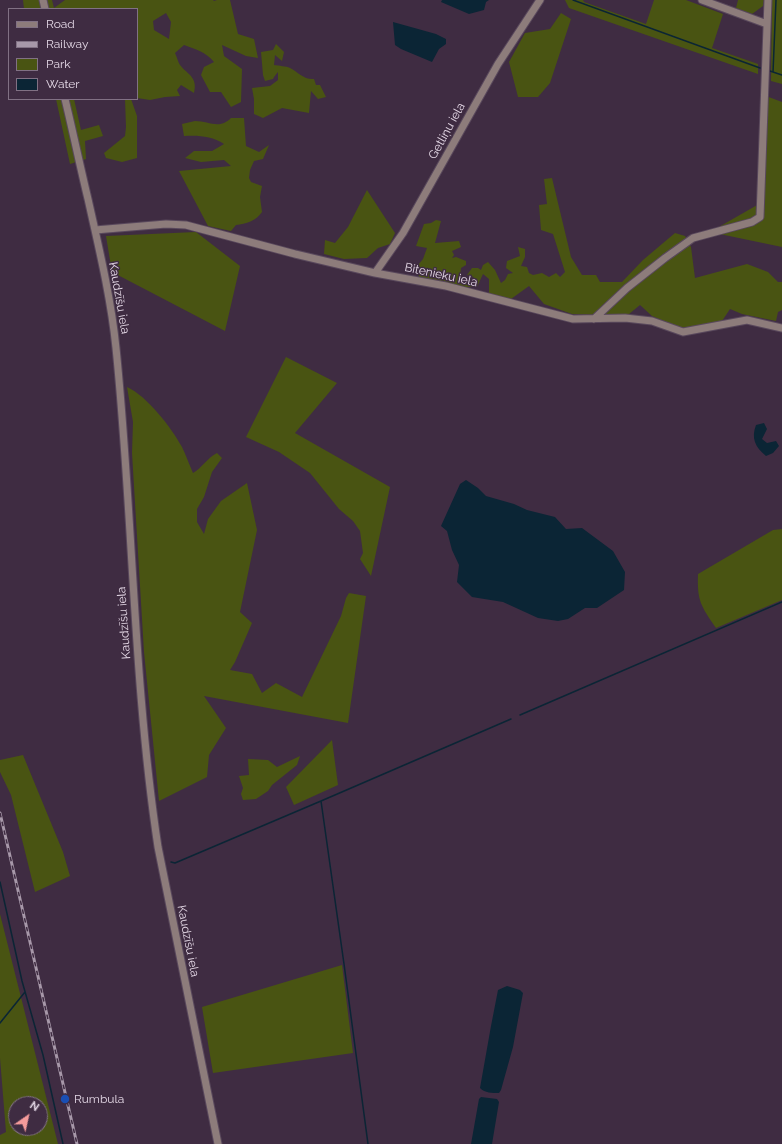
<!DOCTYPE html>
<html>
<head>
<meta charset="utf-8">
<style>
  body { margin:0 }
  #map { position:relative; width:782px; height:1144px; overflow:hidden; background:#3f2c42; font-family:Raleway,sans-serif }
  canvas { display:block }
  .legend { position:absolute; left:8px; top:8px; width:130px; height:92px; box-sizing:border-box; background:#3f2c42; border:1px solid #817184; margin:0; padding:5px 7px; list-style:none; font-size:12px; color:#e4d8e6 }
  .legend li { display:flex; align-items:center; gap:8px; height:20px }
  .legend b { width:20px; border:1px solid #817184 }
  .north { position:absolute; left:8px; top:1096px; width:40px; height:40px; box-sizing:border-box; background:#3f2c42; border:1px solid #817184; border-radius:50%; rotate:34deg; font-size:11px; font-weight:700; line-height:16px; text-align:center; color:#e4d8e6 }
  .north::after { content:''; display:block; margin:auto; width:14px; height:18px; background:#f59b9b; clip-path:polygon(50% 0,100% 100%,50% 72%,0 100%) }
</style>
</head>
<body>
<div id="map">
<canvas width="782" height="1144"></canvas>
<ul class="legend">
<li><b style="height:5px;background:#8d7c7b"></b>Road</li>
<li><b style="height:5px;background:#a798a9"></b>Railway</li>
<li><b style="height:11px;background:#495412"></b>Park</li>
<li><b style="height:11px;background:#0b2535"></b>Water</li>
</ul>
<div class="north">N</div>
</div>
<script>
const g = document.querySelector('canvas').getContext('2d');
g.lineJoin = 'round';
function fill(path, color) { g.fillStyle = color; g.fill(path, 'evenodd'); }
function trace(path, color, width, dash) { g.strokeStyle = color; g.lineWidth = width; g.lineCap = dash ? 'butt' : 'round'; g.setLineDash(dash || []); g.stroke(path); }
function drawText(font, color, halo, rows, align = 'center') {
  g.font = font + ' Raleway,sans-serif'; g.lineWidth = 3; g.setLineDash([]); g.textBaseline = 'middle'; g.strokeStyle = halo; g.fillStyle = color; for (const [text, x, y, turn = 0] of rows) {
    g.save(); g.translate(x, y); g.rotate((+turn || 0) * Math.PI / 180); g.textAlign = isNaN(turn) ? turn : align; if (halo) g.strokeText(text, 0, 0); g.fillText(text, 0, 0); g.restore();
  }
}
fill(new Path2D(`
  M23,0H52L54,8L65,0H213L214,1L217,0H230L238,34L254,39L258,58L246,56L222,45L224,56L242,69L241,102L231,107L221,92H210L201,75L204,67L214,62C206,52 195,49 184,45L175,53C177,57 178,62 180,65C188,75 198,77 194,93L181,85L177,90L180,96L165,97L150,100L137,98V9H24ZM166,13L171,22L169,39L154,30L153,21Z
  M565,0H583L584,2L646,24L654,0H686L723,14L712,48L758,64V74L569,8Z
  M738,0H764L763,6L752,14L736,8Z
  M772,0H782V84L771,81Z
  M561,13L571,19L550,83L538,97H518L509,62L525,33L550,29Z
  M276,44L284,52L282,61L275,55L274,65C279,66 286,66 290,68C298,72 304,80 314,79L316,85H320L326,97L318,99L311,91L309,113L282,108L263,118L254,114V99L252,88L270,86L278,80V72L274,77L273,79L265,81L263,75L261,52L273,50Z
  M766,96L782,102V247L710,232L759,204Z
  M56,99H74L81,130L99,125L103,136L85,141L86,159L70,164Z
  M125,99H131L137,116V158L122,162L106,158L104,153L125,136L126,127Z
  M231,118H244L246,146L259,152L269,145L263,159L254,161L250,170L249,178L251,182L262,186L260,197L262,212C256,221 246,224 236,225L231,231L208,226L179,171L231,166L224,160L201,162L185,158L194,151H212L224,144C212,136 198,135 184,136L182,124C186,123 191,122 195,121C209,121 219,130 231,118Z
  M552,178L571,257L582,275H596L600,282H622L643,260L675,233L685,236L691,247L695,278L747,264L768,272L778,282H782V310L778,312L776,321L742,314L730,309L722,321L684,330L652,316L640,305L629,314L609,316L572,314L544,304L529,286L511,299L489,294V279L483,274L477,287H455L419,279L418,265L423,259L427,248L416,246L424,224L431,223L436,220L441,221L435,243L459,241L461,247L452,251L454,255L452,258L456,257L466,261V265L461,268L460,277L461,280L458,284L471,280L474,277L467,275L472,268H478L481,270L483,265L488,262L495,270L501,283L505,280L508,274L513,273L506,268L507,261L520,256L518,247L525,249V257L521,266L527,267L529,273L533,275L542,273L549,277L556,273L560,277L565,272L553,234L541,230L539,205L547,204L544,179Z
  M367,190L395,233L390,244L378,248L367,258L344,259L324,254L325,240L335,243L348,227Z
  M196,232L240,266L225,331L112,272L106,236Z
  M286,357L337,383L295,433L390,487L371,576L360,559L363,553L360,531L353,521L339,509L310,473L279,452L246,437Z
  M127,387C147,396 171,427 182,447C186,455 189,464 193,473C203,467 206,459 217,453L222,458L212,472L204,497L197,509V522L204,534L208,519L221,501L247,483L257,530L240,612L252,623L235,662L230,670L252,674L262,693L276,683L302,697L341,616L346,598L349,593L366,596L348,723L204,696L226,728L209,755L207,777L159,801L144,652L132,453L133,422Z
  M782,529V600L716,628C701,606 697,601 698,574L773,530Z
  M332,740L338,785L294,805L286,787Z
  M23,755L63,852L70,876L35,892L11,795L0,772V760Z
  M300,756L297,765L272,785L268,791L256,799L243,800L241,794L243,788L239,776L249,775L248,759L268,760L277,767Z
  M0,914L58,1144H0V1135L6,1132L0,1058ZM16,1104H40V1128H16Z
  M342,965L353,1053L213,1073L202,1007Z`), '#495412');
fill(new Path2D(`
  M442,0H489L486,2L484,10L469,14L441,2Z
  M393,22L436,34L446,39V44L439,49L432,62L401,49L395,45Z
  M764,423L767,429L762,439L767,443L776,441L779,446L773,453L766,456C755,447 751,438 756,425Z
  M466,480L478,488L486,496L514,504L527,510L555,517L566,529L582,528L613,551L625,572L624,590L597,608H585L568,619L558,621L538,618L503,602L472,597L457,582L459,565L452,550L447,531L441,526L460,484Z
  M507,986L520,990L523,993L513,1047L501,1090L499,1093C492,1093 485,1093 480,1088L491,1026L498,990Z
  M481,1097L497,1099L499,1102L492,1144H471L479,1099Z`), '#0b2535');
trace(new Path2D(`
  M573,0L760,68
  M770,71L782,75
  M773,72L776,0
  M520,715L782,602
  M171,862L175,863L321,801
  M0,882L22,981L43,1055L63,1144
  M0,1023L25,992
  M368,1144L344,964L321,801L511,719`), '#0b2535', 1.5);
const minor = new Path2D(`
  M43,0L45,9
  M702,0L767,24
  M65,99C73,132 80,166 88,199C99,248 111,298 116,348C133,514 133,682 158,847L218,1144
  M95,230L166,224L186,225L295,254L375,273L446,286L573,319L625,318L652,321L683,332L747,320L782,328
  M375,273L403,233L498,64L540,0
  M594,319L627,288L665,258L693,238L752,222L760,217L768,0`);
trace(minor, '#59485c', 9);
trace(minor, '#8d7c7b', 7);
const rail = new Path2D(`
  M0,813L77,1144`);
trace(rail, '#a798a9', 3);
trace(rail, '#3f2c42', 1.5, [4.5]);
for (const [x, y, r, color] of [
  [65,1099,5,"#1a4fb4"]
]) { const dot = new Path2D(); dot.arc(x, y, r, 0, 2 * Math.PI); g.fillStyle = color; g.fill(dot); trace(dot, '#3f2c42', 1.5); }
drawText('12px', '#e4d8e6', '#3f2c42', [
  ["Getliņu iela",447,131,-61],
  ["Bitenieku iela",441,275,12],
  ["Kaudzīšu iela",119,298,80],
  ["Kaudzīšu iela",124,623,-94],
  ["Kaudzīšu iela",188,941,79]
]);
drawText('12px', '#e4d8e6', '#3f2c42', [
  ["Rumbula",74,1099]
], 'left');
</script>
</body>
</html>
